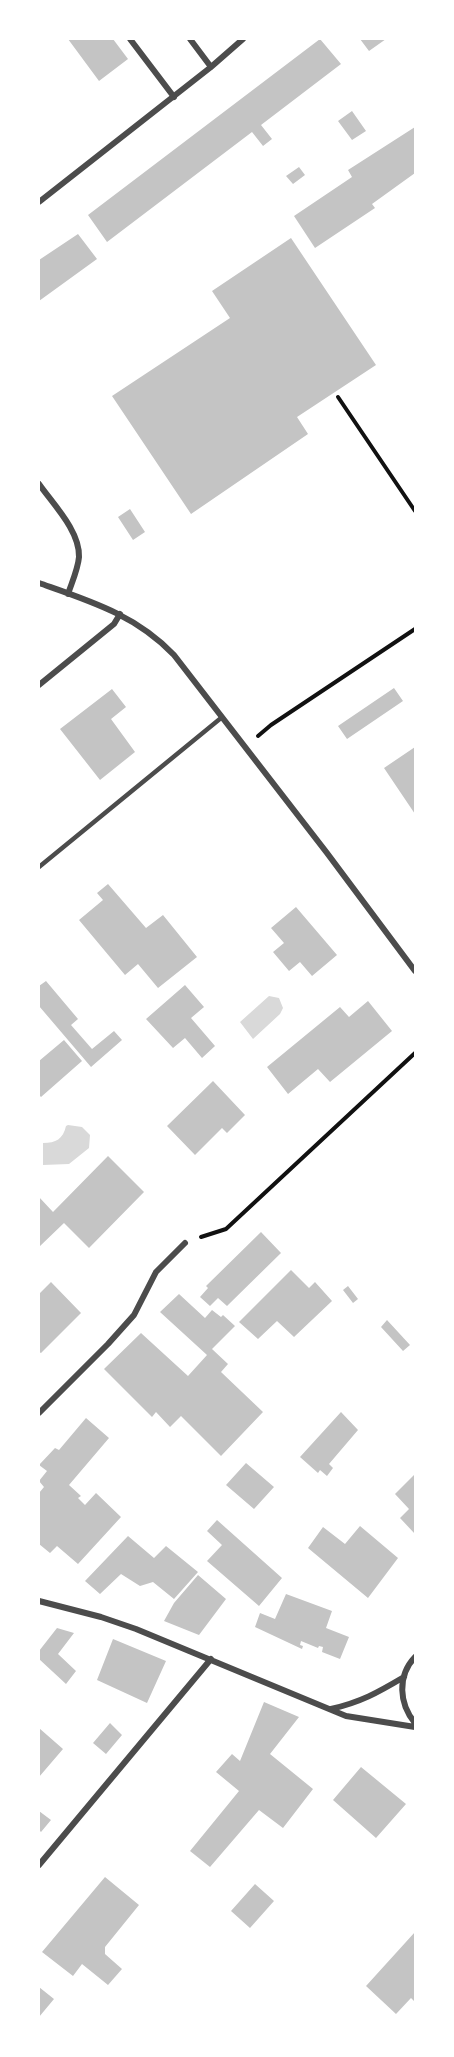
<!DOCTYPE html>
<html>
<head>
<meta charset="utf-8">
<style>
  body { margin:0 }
  #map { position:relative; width:454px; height:2057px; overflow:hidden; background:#fff; font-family:"DejaVu Sans",sans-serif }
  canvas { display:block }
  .frame { position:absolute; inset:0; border:40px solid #fff; pointer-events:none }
</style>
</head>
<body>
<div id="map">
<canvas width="454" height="2057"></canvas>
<div class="frame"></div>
</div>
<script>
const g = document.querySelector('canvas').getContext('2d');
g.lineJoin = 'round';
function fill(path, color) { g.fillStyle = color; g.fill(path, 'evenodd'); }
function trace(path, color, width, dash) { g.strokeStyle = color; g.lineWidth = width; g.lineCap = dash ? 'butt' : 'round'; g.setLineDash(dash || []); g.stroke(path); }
fill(new Path2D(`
  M269,996L279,998L283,1008L280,1014L253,1039L240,1022Z
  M68,1125L82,1127L90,1135L89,1148L69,1164L43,1165V1143C56,1143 63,1139 66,1126Z`), '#d9d9d9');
fill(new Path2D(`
  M68,39H113L128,59L99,81Z
  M320,39L341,64L261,125L272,139L263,146L252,132L107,242L88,215Z
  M360,39H386L369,51Z
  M352,111L366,131L352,140L338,121Z
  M415,127V173L372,204L375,208L315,248L294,216L352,177L348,170Z
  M299,167L305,175L293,184L286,176Z
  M78,234L97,259L39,301V260Z
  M291,238L376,365L297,417L308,434L191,514L112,396L230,318L212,291Z
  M130,509L145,532L133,540L118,517Z
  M394,688L403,701L347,739L338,726Z
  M112,689L126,707L111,719L135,752L100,780L60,729Z
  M415,747V814L384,768Z
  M108,884L146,928L163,915L197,957L158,988L138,964L125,975L79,920L103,900L97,893Z
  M296,907L337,955L312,976L300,962L289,971L273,952L284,943L271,928Z
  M46,981L78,1019L71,1025L92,1049L114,1031L122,1040L91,1067L39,1006V986Z
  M185,985L204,1007L191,1018L215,1046L202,1058L185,1038L173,1048L146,1019Z
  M368,1001L392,1031L330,1082L318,1069L288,1094L267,1067L340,1007L349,1017Z
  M64,1040L82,1061L41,1097L39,1095V1061Z
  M213,1081L245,1115L227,1133L222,1128L195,1155L167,1126Z
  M108,1156L144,1192L89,1248L64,1223L39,1247V1197L53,1212Z
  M261,1232L281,1253L227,1306L218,1298L210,1306L200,1297L208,1288L206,1286Z
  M291,1270L309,1288L315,1282L332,1301L294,1337L277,1321L258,1339L239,1322Z
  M51,1282L81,1313L41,1353L39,1352V1294Z
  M348,1286L358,1299L353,1303L343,1290Z
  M179,1294L205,1318L212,1310L221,1317L223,1315L235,1326L212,1349L228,1364L221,1372L263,1412L221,1456L181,1416L170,1427L156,1412L152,1417L104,1369L141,1333L188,1376L207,1355L160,1312Z
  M387,1320L410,1345L403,1351L381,1327Z
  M341,1412L358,1430L329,1464L333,1468L327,1476L320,1470L318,1473L300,1457Z
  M86,1418L109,1438L69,1485L81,1496L78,1498L85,1505L96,1493L121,1517L78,1564L57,1546L50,1553L39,1544V1493L44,1487L39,1481L47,1471L39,1465L55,1448L59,1450Z
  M246,1463L274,1487L254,1509L226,1485Z
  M415,1474V1534L400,1518L409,1509L395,1494Z
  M217,1520L282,1578L259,1606L207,1561L222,1545L207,1531Z
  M360,1526L398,1558L368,1598L308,1548L323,1527L345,1544Z
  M128,1536L154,1558L166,1546L198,1572L174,1599L153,1582L140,1586L121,1574L100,1594L85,1581Z
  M198,1575L226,1599L199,1635L164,1621L174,1603Z
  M286,1594L332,1611L326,1628L349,1637L340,1659L322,1652L323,1647L319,1646L318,1648L301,1641L300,1645L303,1646L302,1649L255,1627L260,1613L275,1619Z
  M57,1628L74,1633L58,1654L76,1671L66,1684L39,1659V1651Z
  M113,1639L166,1661L147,1703L97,1680Z
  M264,1702L299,1717L270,1754L313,1789L283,1828L259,1810L210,1867L190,1851L239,1791L216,1772L232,1754L240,1761Z
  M110,1723L122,1735L106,1754L93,1743Z
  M39,1728L63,1749L39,1777Z
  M361,1767L406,1804L376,1838L333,1800Z
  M39,1811L51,1820L41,1832L39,1830Z
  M105,1877L139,1905L105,1947V1954L122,1969L108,1985L82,1964L73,1976L42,1952Z
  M255,1884L274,1901L250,1928L231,1911Z
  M415,1932V2002L411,1998L396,2014L366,1986Z
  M39,1987L54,1999L39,2017Z`), '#c4c4c4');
trace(new Path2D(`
  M338,397L415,511
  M258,736L271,725L415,629
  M201,1237L226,1229L415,1053`), '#111', 4);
trace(new Path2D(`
  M39,867L221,718`), '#4c4c4c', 4.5);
trace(new Path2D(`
  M130,39L174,97
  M190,39L211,67
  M39,202L211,67L243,39
  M39,484C53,504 80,531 79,557C78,569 72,582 68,594
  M39,583C90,601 136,615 174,655L327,853L415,971
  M39,685L114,624L120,614
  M39,1413L108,1344L134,1315L156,1272L185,1243
  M39,1601L101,1617L136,1629L346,1716L415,1727
  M415,1657C397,1676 399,1704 415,1723
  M331,1709C361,1702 377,1693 404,1677
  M39,1865L211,1659`), '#4c4c4c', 6);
</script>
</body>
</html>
